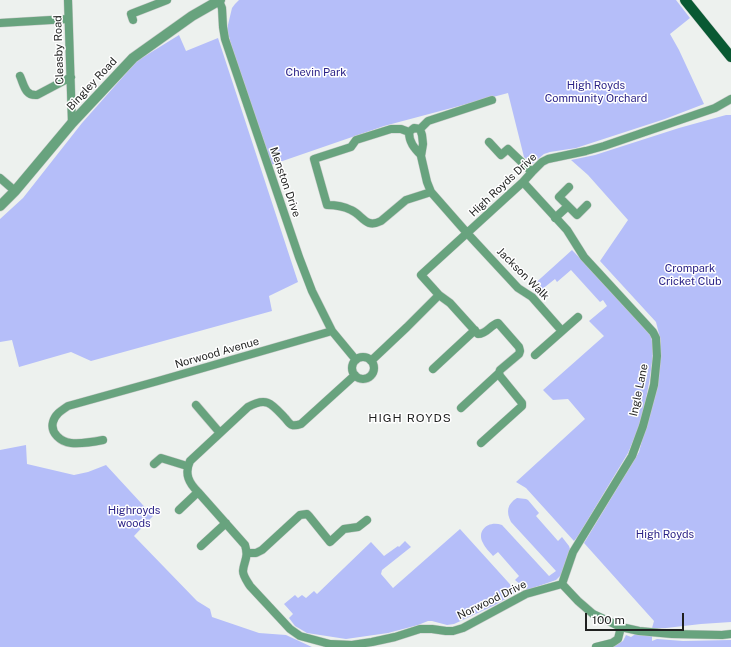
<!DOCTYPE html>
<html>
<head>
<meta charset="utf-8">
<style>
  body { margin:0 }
  #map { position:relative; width:731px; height:647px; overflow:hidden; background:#edf1ee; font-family:"Public Sans",sans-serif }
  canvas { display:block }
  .scale { position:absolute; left:585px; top:613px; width:99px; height:18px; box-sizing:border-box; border:2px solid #1f201f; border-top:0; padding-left:5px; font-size:12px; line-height:14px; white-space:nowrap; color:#1f201f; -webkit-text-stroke:3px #fff; paint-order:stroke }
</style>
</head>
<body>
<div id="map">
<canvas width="731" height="647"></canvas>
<div class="scale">100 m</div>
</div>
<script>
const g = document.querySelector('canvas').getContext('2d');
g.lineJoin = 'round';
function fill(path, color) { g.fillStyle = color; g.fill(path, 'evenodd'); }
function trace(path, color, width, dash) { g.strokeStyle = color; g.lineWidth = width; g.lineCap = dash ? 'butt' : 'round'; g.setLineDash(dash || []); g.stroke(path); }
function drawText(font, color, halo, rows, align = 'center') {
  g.font = font + ' "Public Sans",sans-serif'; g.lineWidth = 3; g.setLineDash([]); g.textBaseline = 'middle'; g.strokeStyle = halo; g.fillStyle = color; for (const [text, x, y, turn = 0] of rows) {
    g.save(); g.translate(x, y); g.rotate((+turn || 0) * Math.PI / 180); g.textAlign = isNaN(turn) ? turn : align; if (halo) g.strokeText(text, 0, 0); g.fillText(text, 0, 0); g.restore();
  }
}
fill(new Path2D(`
  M239,0H676L690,18L670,34L679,50L704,104L665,119L576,148L550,152L544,154L532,164L524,157L508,93L384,126L271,165L236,63L227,29L232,8L235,4Z
  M179,35L186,51L218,38L298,282L269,296L272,311L91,361L71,352L19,367L12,340L0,342V219L23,198L82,123L137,61Z
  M726,115H731V622L701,624L666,628H652L654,621L584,543L639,452L658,379L661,342L656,322L600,261L628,220L588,175L571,160L595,155L679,128Z
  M572,250L648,329L651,337L654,348L650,377L646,399L639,427L628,453L578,536L574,541L526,488L516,482L585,419L568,399L553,400L543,390L604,336L589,321L607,306L603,300L600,302L571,270L557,282L555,279L536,294L531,287Z
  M26,445L27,464L74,475L88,472L106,465L153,516L134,536L197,601L210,609L212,617L259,633L286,635L312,647H0V450Z
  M517,498L526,499L528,500L539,513L536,516L558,541L562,537L569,546L570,549L562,574L556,580L527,590L515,580L519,576L498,552L493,556C490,552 485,548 483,543C476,530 489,520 502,525L549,576L556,571L511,522C506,512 507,504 517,498Z
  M460,529L517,592L495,605L454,624L447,625L432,621H428L418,625L388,633L346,639L307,633L295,626L289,618L293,614L284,604L295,595L298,598L302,595L306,598L314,591L317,594L371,542L384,556L398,546L399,547L405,541L411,547L382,570L381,574L393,588Z
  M637,633H648L652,636V641L657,639L683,641L731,640V647H613L623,641L626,635L631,637Z`), '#b5bef9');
const minor = new Path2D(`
  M68,0L72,123
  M219,1L222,8L223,27L225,39L299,257L312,291L332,331L356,360
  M133,20L131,14L167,0
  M0,23L68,19
  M20,76C24,85 25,96 37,95L71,77
  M420,129L428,121L492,100
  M409,132L401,129H391L356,140L351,147L314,159L327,205C335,205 343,206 351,210C363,215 365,229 381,221L406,200L431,192
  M489,142L501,155L508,149L532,172
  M421,155C414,148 409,142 409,132L414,128L420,129L422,135L423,144L421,156L427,182L431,192L467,233L518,288L532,297L562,331
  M0,178L15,191
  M523,182L567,230L584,257L643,321L653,332L656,338L657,356L654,385L643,426L632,456L573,552L562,584
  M568,206L577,215L587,205
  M555,218L568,206L559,197L569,187
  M439,295L450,303L478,334C487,334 490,325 498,323L519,347L520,351L519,354L500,370L499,373L500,376L522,403V406L481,443
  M535,355L578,317
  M352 368a11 11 0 1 1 22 0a11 11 0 1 1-22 0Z
  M371,361L407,327L439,295L421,275L523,182L532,172L542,162L548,159L586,151L604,146L715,108L731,99
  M433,369L475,330
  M355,375L301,424C298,425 295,426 292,425C289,424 287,420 285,418C272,404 267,396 248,407L190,461C184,474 189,483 198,492L245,545C249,558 244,560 243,571C243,576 247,581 250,586L290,629L300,636L330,644L352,645L372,642L395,637L420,629H432L446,631H453L463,628L526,594L562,584
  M196,405L220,433
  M461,408L499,373
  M103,440C93,442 82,444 71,443C61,442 50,433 53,422C55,414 62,410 68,406L158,381L332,331
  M154,464L161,458L187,466
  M179,510L198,492
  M201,546L226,523
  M247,553H256L262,550L300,515L307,514L309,516L330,542L344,529L358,527L367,520
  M562,584L578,601L593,614L621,627L639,631L672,634L722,635L731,634
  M596,647L612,643L618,639L621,627`);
const tertiary = new Path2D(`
  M0,206L15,191L72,123L133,58L192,16L220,0`);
const primary = new Path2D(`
  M685,0L731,57`);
trace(minor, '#c8cbc9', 9);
trace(tertiary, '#c8cbc9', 11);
trace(primary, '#c8cbc9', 11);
trace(minor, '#68a37e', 8);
trace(tertiary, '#68a37e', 10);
trace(primary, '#095933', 10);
drawText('11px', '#1f201f', '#fff', [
  ["Cleasby Road",59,50,-92],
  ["Bingley Road",92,84,-47],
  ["Menston Drive",285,182,71],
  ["High Royds Drive",503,185,-43],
  ["Jackson Walk",523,274,45],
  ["Norwood Avenue",217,353,-16],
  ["Ingle Lane",639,390,-78],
  ["Norwood Drive",492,600,-26]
]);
drawText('11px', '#2b2387', '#fff', [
  ["Chevin Park",316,73],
  ["High Royds",596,86],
  ["Community Orchard",596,99],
  ["Crompark",690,269],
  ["Cricket Club",690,282],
  ["Highroyds",134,511],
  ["woods",134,524],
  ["High Royds",665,535]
]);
g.letterSpacing = '1px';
drawText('12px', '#1f201f', '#fff', [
  ["HIGH ROYDS",410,418]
]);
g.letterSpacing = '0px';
</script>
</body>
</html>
